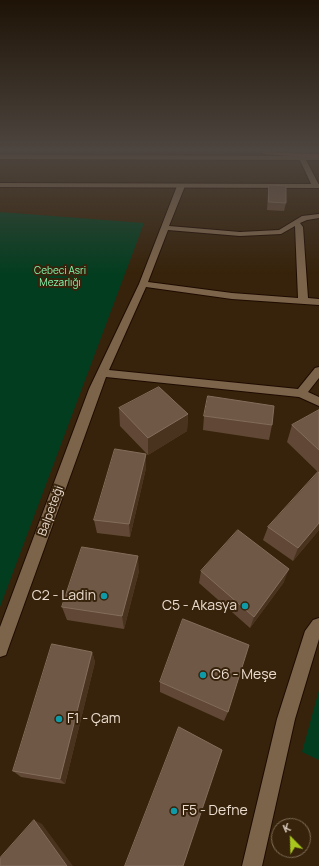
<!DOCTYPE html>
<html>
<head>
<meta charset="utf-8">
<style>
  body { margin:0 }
  #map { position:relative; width:319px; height:866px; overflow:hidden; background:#37230b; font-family:Manrope,sans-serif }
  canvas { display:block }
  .north { position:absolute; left:271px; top:818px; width:40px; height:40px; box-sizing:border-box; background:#37230b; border:1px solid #7f6d59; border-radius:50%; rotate:337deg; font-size:11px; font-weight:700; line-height:16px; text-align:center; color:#eadccf }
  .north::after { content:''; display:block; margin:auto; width:14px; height:18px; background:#a8c71d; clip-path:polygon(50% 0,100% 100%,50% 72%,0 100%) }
</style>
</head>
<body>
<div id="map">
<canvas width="319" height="866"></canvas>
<div class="north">K</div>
</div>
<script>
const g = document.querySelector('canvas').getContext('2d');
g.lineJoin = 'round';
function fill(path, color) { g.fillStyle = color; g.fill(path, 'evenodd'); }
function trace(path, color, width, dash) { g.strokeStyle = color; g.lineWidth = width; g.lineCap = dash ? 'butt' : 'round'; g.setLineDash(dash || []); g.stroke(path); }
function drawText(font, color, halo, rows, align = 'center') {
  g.font = font + ' Manrope,sans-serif'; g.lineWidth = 4; g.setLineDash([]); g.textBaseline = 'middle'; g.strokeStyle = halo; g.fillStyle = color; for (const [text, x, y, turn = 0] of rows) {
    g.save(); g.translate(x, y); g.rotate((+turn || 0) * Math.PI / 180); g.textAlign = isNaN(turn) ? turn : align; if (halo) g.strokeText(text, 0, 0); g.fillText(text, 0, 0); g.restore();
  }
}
fill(new Path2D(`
  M0,212L144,223L0,607Z
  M319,690V760L302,752Z`), '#033d20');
trace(new Path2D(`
  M290,152L319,153`), '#523f28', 7, [7, 3.5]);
const minor = new Path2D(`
  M300,157L305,158L319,185L318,187L312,186L299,158Z
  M181,184L185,186L169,226L240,232L279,230L302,216L319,214V218L307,220L300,223L303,227L308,298L319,299V305L232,299L146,287L109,370L298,389L315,368L319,367V378L308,392L319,397V406L299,397L106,377L8,649L6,655L0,657V627L89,389L139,284L177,186ZM295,226L298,298L232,293L148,282L168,230L240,236L281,234Z
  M319,618V639L295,719L262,866H242L277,719L305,631L313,620Z`);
const tertiary = new Path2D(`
  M0,155L319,156V160L0,159Z
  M0,183L319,184V188L0,187Z`);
const trunk = new Path2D(`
  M262,152L319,154V158L265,154Z`);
trace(minor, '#1e0b00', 2);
trace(tertiary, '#1e0b00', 2);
trace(trunk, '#1e0b00', 2);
fill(minor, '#7c644b');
fill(tertiary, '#7c644b');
fill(trunk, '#cd6373');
fill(new Path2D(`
  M269,185L286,203L284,211L267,210L268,193Z
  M119,408L188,414L187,431L148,455L120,426Z
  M319,410V473L287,442L292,425Z
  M204,416L272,425L269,440L203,430Z
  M146,468L130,537L97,533L94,520Z
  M319,473V530L293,561L263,540L268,527Z
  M139,571L124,629L67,620L62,607Z
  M201,571L284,582L250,628L199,583Z
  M92,652L95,662L65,784L21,777L13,771Z
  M160,682L228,712L224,721L160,692Z`), '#614836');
fill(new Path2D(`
  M188,414L187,431L148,455V438Z
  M146,454V468L130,537L129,524Z
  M319,523V530L293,561L298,548Z
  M138,556L139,571L124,629L122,616Z
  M289,569L284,582L250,628L254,617Z
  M92,652L95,662L65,784L60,779Z
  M34,820L42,824L73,866H67Z`), '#4a331e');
const building = new Path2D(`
  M269,185L286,186V203L269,202Z
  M159,387L188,414L148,438L119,408Z
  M208,396L274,406L272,425L204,416Z
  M319,410V450L292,425Z
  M115,449L146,454L129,524L94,520Z
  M318,472L319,473V523L298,548L268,527Z
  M238,530L289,569L254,617L201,571Z
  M82,547L138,556L122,616L62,607Z
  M183,619L249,645L228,712L160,682Z
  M52,644L92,652L60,779L13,771Z
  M179,727L222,750L183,866H125Z
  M34,820L67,866H0V858Z`);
fill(building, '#705846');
trace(building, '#836d5c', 1);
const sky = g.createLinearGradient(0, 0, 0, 274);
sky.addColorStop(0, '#1e1306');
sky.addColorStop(0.55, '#4d453f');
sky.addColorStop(1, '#4d453f00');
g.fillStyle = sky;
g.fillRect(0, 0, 319, 274);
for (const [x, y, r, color] of [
  [104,596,4,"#0f9aa8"],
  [245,606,4,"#0f9aa8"],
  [203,675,4,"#0f9aa8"],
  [59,719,4,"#0f9aa8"],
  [174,811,4,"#0f9aa8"]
]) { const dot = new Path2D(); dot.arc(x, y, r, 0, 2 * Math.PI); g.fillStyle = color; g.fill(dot); trace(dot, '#37230b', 1.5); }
drawText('10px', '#85f7b0', '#37230b', [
  ["Cebeci Asri",60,271],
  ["Mezarlığı",60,283]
]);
drawText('12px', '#eadccf', '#37230b', [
  ["Balpeteği",51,511,-70]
]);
drawText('14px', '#eadccf', '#37230b', [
  ["C2 - Ladin",96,596,"right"],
  ["C5 - Akasya",237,606,"right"],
  ["C6 - Meşe",211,675],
  ["F1 - Çam",67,719],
  ["F5 - Defne",182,811]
], 'left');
</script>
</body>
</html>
